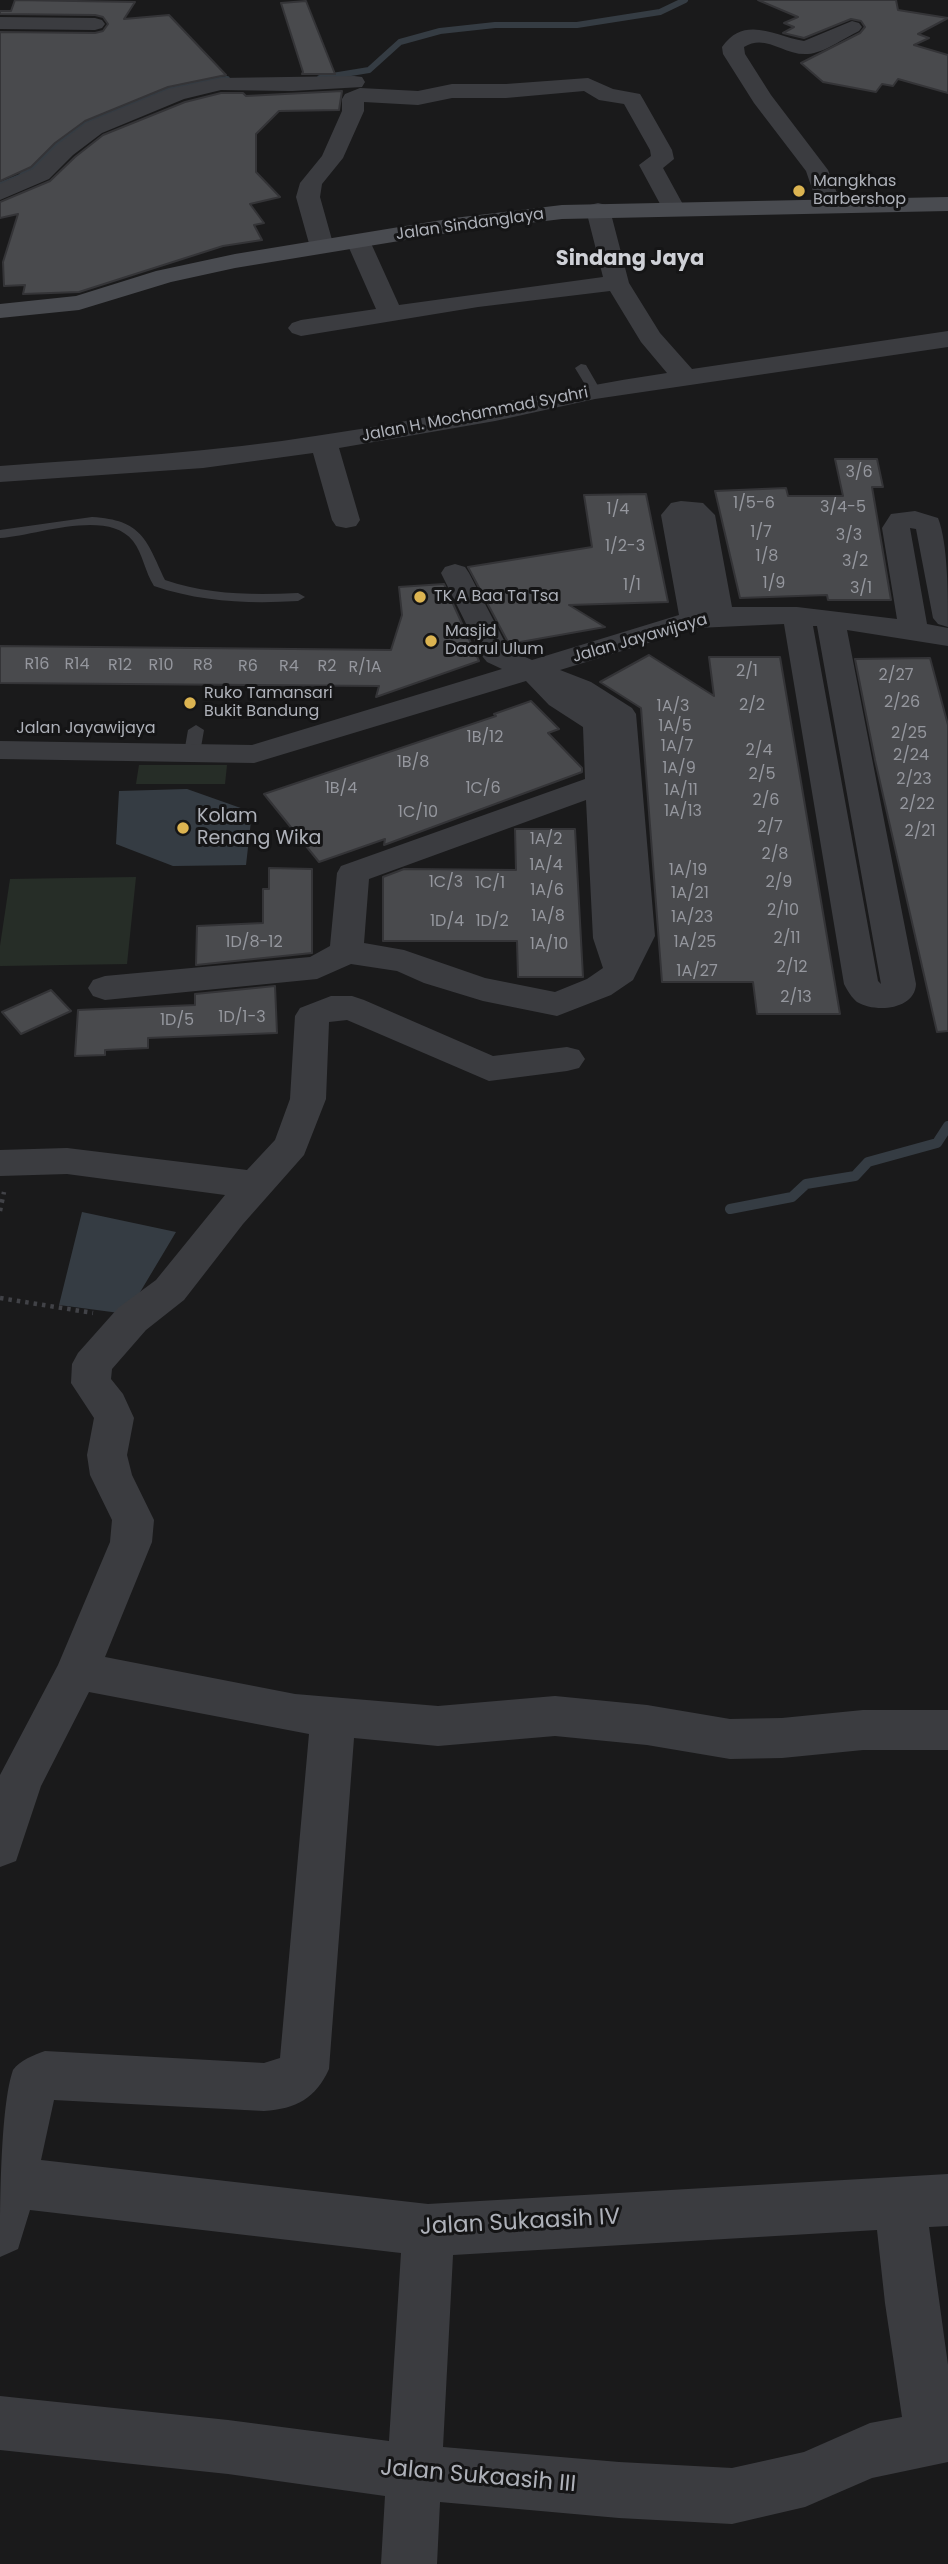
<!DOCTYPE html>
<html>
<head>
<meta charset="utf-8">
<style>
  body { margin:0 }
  canvas { display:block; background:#1a1a1b }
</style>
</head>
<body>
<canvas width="948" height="2564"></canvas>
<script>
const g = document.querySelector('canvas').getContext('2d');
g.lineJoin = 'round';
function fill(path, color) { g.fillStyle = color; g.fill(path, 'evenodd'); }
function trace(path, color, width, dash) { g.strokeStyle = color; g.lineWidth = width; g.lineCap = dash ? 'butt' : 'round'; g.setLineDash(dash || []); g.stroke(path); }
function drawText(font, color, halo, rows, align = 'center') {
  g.font = font + ' Poppins,sans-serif'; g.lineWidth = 6; g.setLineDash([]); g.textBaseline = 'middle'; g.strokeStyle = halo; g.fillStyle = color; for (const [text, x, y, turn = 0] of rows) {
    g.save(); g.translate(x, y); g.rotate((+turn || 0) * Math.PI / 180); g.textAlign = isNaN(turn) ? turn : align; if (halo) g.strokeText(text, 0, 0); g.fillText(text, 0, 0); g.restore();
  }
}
fill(new Path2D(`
  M139,765H227L225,784H136Z
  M136,877L127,964L0,966V946L10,879Z`), '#262d27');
fill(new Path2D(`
  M187,789L252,812L246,865L173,866L116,844L119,791Z
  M82,1212L176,1232L127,1314L59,1305Z`), '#353c43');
trace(new Path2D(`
  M320,78L369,70L400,42L440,31L495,25H577L660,12L685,0
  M0,185L20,177L80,125L186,83L227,79`), '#353c43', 6);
trace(new Path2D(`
  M730,1209L792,1197L806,1184L855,1176L868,1162L937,1143L948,1126`), '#353c43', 10);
const building = new Path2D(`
  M15,0L135,2L124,19L169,15L226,75L168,87L85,121L55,143L31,167L0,181V32L95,33L103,31L108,24L103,17L95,15L0,14V11H11Z
  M758,0H896L898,10L948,18L918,34L929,38L914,45L948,55V93L898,79L893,86L882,84L876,92L823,82L801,63L860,33L865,27L861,21L851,19L804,38L783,33L794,27L784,23L798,17Z
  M306,1L335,74H302L303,72L281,3Z
  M342,91L339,110L279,111L256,134V172L280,197L250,204L264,223L254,225L262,240L223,246L79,292L23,294L25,285L4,286L3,262L18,214L0,218V202L50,181L75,157L103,135L185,102L221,93H243L246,96Z
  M835,459H877L883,487H872L891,600H828L827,595L740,598L715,491L786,488L788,496H843Z
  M646,494L668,602L569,605L605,627L509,644L468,567L592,547L584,495Z
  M444,584L479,661L376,697L379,686L0,683V646L391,650L402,615L399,587Z
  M649,655L714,696L709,657H780L840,1014H757L753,982H662L641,708L600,682Z
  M930,658L948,725V1031L937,1032L875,760L855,659Z
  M531,701L559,729L548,733L582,768V772L384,845L385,839L319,862L264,794L496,716L494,714Z
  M515,829H575L583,977H518L517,941H383V877L404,869L516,870Z
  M269,868L312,869V953L196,965L197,926L263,923V889H269Z
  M275,986L277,1033L148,1038V1048L105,1050V1055L75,1056L78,1010L195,1005V994Z
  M51,990L71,1011L21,1034L2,1012Z`);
fill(building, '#494a4d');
trace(building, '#343437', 2);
trace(new Path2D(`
  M0,1211L4,1192
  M0,1298L93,1313`), '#414247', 4.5, [3.5, 5]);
fill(new Path2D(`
  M581,364L586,365L601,391L600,394H590L589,391L575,368Z
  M92,517C142,520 146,539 165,580C208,595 253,595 298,593L305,597L298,601C249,604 201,602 154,586C145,572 143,554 133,541C107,508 36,536 0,538V530Z
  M196,725L204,730L200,753L192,758L184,753L188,730Z`), '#3b3c40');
fill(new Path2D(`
  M0,17L95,18L102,20L105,24L102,28L95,30L0,29Z
  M852,21L859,23L862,27L859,31C844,38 824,53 808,54C784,56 766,33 744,47L745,54L771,95L828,170L842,206L838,211H822L818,206L806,171L754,103L723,54L722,47C745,14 776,37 804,41Z
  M354,76L362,77L365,82L362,87L292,91L221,90L184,99L102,133L73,155L49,179L0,200V184L33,169L57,145L86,123L169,89L221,78Z
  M588,78L613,89L640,94L643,99L672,150L674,159L663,168L686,210L682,215H666L639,165L651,156L650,150L624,104L599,100L584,91L506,98H452L418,105L364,102V111L343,158L322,184L320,197L334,247L330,252H314L310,247L296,197L300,183L322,156L342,111V99L345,94L360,88L418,91L452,84H506Z
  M598,203L606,205L610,210L629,283L660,333L692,369L948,331V347L595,399L495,421L339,448L360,520L356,526L346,528L336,526L332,520L313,453L203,468L0,482V466C108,458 215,452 322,435C438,418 552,390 667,373L641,342L610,291L478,307L301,336L292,333L288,328L292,323L301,320L376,309L346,241L350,236H366L370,241L399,305L603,277L586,210L590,205Z
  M681,501L703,503L715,515L732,607H797L897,619L882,528L891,514L915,511L938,518C948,543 948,596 948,627L938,624L933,618L916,529L910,528L927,624L948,628V646L847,630L916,984C915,1010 875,1013 857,1002C852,998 847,990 844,984L784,624L697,628L560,670L591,682L632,708L636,714L655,936L633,980L611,995L557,1016L483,1001L424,983L397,971L351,964L317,979L105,1000L93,996L88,988L93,980L105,976L310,957L330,946L337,873L341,866L585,779L583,727L549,705L526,681L254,763L0,759V741L252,745L502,669L487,662L482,656L441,573L445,567L455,564L465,567L469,573L509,650L532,660L679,615L661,515L671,503ZM813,626H817L881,984L878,981ZM586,800L593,938L603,968L587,979L555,992L485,978L404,950L364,943L369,879Z
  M331,996H352L364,1000L493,1056L567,1047L579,1050L585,1059L579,1068L567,1071L489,1081L347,1020L329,1022L326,1099L304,1155L243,1224L184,1300L146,1330L112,1369L111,1379L123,1394L134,1418L127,1455L132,1475L154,1520L152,1542L105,1657L295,1694L438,1706L555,1696L647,1705L730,1719L782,1718L863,1710H948V1750H863L782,1758L730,1759L647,1745L555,1736L438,1746L354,1738L329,2069C316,2098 296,2109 264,2111L54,2100L41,2160L428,2204L948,2174V2226L929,2227L948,2365V2462L872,2478L805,2507L732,2524L619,2518L440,2502L437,2564H381L385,2496L228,2474L0,2450V2396L228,2420L389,2441L401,2253L30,2210L18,2249L0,2257C0,2212 0,2107 13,2070C20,2060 34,2055 45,2051L264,2063L280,2058L309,1734L89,1692L41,1786L16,1861L0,1867V1775L58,1665L110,1542L112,1520L90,1475L87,1455L94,1418L71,1383L72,1364L78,1353L118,1308L156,1280L225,1195L67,1174L0,1176V1150L67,1148L247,1170L275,1140L290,1099L295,1016L300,1008ZM877,2230L885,2303L902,2417L870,2423L804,2452L732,2468L619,2462L443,2447L453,2255Z`), '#3b3c40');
fill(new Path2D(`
  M948,197V211L562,219L454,232L235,268L171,282L79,310L0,318V304L76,296L156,271L235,254L454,218L562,205Z`), '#494b50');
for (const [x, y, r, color] of [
  [799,191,7,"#dcb451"],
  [420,597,7,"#dcb451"],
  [431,641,7,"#dcb451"],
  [190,703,7,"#dcb451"],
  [183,828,7,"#dcb451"]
]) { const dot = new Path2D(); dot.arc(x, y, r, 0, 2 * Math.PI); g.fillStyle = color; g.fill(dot); trace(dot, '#151516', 2.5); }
drawText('16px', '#aeb1b9', '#151516', [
  ["Mangkhas",813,182],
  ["Barbershop",813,200],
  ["TK A Baa Ta Tsa",434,597],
  ["Masjid",445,632],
  ["Daarul Ulum",445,650],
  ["Ruko Tamansari",204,694],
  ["Bukit Bandung",204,712]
], 'left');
drawText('16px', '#aeb1b9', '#151516', [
  ["Jalan Sindanglaya",470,225,-8],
  ["Jalan H. Mochammad Syahri",475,415,-11],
  ["Jalan Jayawijaya",640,639,-16],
  ["Jalan Jayawijaya",86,729]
]);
drawText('16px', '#95979e', null, [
  ["3/6",859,473],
  ["1/5-6",754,504],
  ["3/4-5",843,508],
  ["1/4",618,510],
  ["1/7",761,533],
  ["3/3",849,536],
  ["1/2-3",625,547],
  ["1/8",767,557],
  ["3/2",855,562],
  ["1/9",774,584],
  ["1/1",632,586],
  ["3/1",861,589],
  ["R16",37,665],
  ["R14",77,665],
  ["R12",120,666],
  ["R10",161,666],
  ["R8",203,666],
  ["R6",248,667],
  ["R4",289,667],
  ["R2",327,667],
  ["R/1A",365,668],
  ["2/1",747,672],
  ["2/27",896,676],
  ["2/26",902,703],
  ["2/2",752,706],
  ["1A/3",673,707],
  ["1A/5",675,727],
  ["2/25",909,734],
  ["1B/12",485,738],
  ["1A/7",677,747],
  ["2/4",759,751],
  ["2/24",911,756],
  ["1B/8",413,763],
  ["1A/9",679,769],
  ["2/5",762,775],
  ["2/23",914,780],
  ["1B/4",341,789],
  ["1C/6",483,789],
  ["1A/11",681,791],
  ["2/6",766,801],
  ["2/22",917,805],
  ["1A/13",683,812],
  ["1C/10",418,813],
  ["2/7",770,828],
  ["2/21",920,832],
  ["1A/2",546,840],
  ["2/8",775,855],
  ["1A/4",546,866],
  ["1A/19",688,871],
  ["1C/3",446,883],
  ["2/9",779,883],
  ["1C/1",490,884],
  ["1A/6",547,891],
  ["1A/21",690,894],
  ["2/10",783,911],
  ["1A/8",548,917],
  ["1A/23",692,918],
  ["1D/4",447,922],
  ["1D/2",492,922],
  ["2/11",787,939],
  ["1D/8-12",254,943],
  ["1A/25",695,943],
  ["1A/10",549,945],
  ["2/12",792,968],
  ["1A/27",697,972],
  ["2/13",796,998],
  ["1D/1-3",242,1018],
  ["1D/5",177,1021]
]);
drawText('19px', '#aeb1b9', '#151516', [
  ["Kolam",197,817],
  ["Renang Wika",197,839]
], 'left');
drawText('bold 21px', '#ced0d6', '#151516', [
  ["Sindang Jaya",630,260]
]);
drawText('23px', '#aeb1b9', '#151516', [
  ["Jalan Sukaasih IV",520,2223,-3],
  ["Jalan Sukaasih III",478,2477,5]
]);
</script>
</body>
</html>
